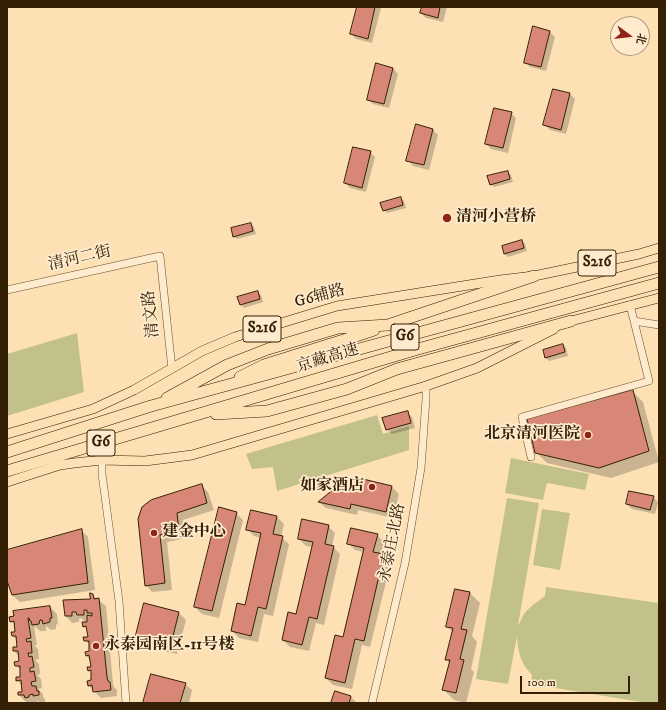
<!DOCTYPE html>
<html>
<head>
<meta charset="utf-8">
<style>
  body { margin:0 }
  #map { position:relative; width:666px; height:710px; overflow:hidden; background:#fde0b4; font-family:"IM FELL DW Pica","Noto Serif SC",serif }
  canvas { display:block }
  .frame { position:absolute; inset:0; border:8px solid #342004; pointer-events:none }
  .north { position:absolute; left:610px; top:16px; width:40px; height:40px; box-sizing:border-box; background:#feebce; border:1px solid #ad9a7d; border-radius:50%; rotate:105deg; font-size:11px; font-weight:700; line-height:16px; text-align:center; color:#342004 }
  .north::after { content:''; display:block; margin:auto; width:14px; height:18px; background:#8f2418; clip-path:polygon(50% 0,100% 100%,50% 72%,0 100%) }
  .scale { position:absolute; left:520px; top:676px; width:110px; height:18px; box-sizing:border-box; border:2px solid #342004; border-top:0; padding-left:5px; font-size:12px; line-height:14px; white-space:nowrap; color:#342004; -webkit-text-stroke:3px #feebce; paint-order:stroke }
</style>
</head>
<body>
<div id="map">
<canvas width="666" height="710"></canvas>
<div class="frame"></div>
<div class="north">北</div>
<div class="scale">100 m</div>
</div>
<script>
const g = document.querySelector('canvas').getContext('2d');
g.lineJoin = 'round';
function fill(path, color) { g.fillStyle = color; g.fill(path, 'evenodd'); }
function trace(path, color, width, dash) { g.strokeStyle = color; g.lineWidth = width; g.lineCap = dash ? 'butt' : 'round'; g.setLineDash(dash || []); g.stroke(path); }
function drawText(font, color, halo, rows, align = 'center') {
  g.font = font + ' "IM FELL DW Pica","Noto Serif SC",serif'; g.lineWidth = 3.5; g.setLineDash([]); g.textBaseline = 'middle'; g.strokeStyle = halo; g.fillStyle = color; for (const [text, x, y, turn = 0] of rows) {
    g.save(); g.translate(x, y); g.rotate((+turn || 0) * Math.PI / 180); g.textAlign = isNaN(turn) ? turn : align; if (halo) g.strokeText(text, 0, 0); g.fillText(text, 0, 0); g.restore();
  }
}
fill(new Path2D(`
  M77,333L84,392L7,416V354Z
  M377,415L383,434L409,426V450L277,491L273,467L252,469L246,454Z
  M511,458L589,474L585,490L547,483L543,500L505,493Z
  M507,498L539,503L518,625C519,624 520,622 521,620C525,609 536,603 545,596L546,587L659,603V703H647L531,684L532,675C520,662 518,652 517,636L508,684L476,679Z
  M542,509L570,513L560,570L533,565Z`), '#c3c18b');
fill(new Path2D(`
  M358,7H380L381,8L372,43L356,39L351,34Z
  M423,7H447L443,22L426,18L421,13Z
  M550,32L555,37L546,71L530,67L525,62Z
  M377,64L393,68L398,74L389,108L373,104L368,99Z
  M570,94L575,99L566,134L550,130L545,125Z
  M511,113L516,118L508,153L491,149L486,144Z
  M433,130L438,135L429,170L413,166L408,160Z
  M370,152L375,157L366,192L350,188L345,183Z
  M508,172L511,175L513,182L494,187L491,184Z
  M400,198L404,201L406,208L387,213L384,210Z
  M251,224L254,227L256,234L237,239L234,236Z
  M522,241L525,244L527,251L508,257L505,254Z
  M257,292L261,295L263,302L244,308L241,304Z
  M563,345L566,348L568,356L549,361L546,358Z
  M632,391L643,402L659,462L611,478L547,463L536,452Z
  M407,412L412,417L415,428L392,434L387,429Z
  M201,485L208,492L214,510L183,520L186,538L167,542L172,590L152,592L146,585L151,501Z
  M392,487L399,494L393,518L358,510L357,515L326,508L319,502L349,492Z
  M653,497L658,502L655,514L632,509L627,504Z
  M252,511L277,517L284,524L281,537L289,544L273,616L264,614L258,642L239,638L232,631L246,606L261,538L254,536L247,529Z
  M236,513L243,520L219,618L202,614L195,607Z
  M328,526L335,533L332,546L340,554L324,625L316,623L309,651L290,647L283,640L297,615L313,547L306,546L299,539Z
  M81,530L88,537L95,590L20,602L12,595L7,578V551Z
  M377,535L384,542L381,554L384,555L391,562L370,647L362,645L352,689L333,685L326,678L344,638L364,552L355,550L348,543Z
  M470,593L480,603L472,636L477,642L471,669L474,672L466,703L454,700L443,689L450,664L446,659L453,632L447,627Z
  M92,595L106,606L113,684L114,687L117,690V696L101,698L88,685L92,681V673L89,670L92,668L91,660L86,656L90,652V645L85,640L89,638L88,630L84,626L86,623L81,618L79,619V622L72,623L66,616L91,600Z
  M50,607L57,614L58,625L56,624V629L51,630L46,626V631H40L34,626L37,645H34L38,649L39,659L35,660L39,664L40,674L37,675L41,679L42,688L38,689L43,694V697L45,699V702L40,703L39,701L36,702V703L26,702L19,695L23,692L22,686L17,680L21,678V671L16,665L20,662L19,656L14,651L18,648L17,640L13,636L16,633V626L11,621Z
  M179,613L186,620L177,654L143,646L136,639Z
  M185,684L192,690L189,703H144Z
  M351,697L357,703H332Z`), '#0003');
const building = new Path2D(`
  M357,7H375L368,39L350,34Z
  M422,7H440L438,18L420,13Z
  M533,26L550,31L541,67L524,63Z
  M376,63L393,68L384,104L367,100Z
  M553,89L570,93L561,130L543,125Z
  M494,108L512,112L503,148L485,144Z
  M416,124L433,129L424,165L406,161Z
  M353,147L371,151L362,188L344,183Z
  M508,171L510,179L490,185L487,176Z
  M401,197L403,205L383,211L380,203Z
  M251,223L253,231L233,237L231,228Z
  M522,240L524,248L504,254L502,246Z
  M258,291L260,299L240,305L237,297Z
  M563,344L565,352L545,358L543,350Z
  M633,390L649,451L599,468L535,453L527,419Z
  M408,411L411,423L386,430L382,418Z
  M363,479L392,486L386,512L351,504L350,509L318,502L335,488L349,491Z
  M202,484L207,503L177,513L179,531L160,535L165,583L145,586L138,519L142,507L151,500Z
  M629,491L654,496L650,510L626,504Z
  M219,507L237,512L212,611L194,607Z
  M251,510L277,516L273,534L283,536L266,609L258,607L251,636L231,631L237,603L245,605L261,533L246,530Z
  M302,519L329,525L325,544L334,546L317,619L309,617L302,645L282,640L288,612L296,614L313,542L298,539Z
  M351,528L378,534L373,552L384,554L364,641L355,639L345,683L325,678L335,635L343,637L364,548L347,544Z
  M82,529L88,583L12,595L7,581V550Z
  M455,589L470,592L461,629L467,630L460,659L464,660L456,693L442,690L450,660H445L453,628L446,627Z
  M90,593L93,594L94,599L99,598L107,677L108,681L110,682L111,690L93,692L92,685L88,686L87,681L91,680V670L88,671L87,667H91L89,655L86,656L85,652L89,651V641H84L83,637H88L86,626L83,627L82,622H87V615L92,616V613H87V610H84V615H77L76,612H72V616H65L63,600L90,599Z
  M144,603L179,612L170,648L135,639Z
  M50,606L52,618H50V622L43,624L42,620H40L39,624L32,625L31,621H30L29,618H28L31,638L26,639L27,642L31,641L32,653H28L29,657L32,656L34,667L30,668V672L34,671L36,681L31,682L32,686H36L37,691H39V695L33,696V694L29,695V697L25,698L24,695H18V692H22L21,680L16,681V677H20V666H15L14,662L19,661L18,651H13V647H17L16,636H12L11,632H15L14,621L10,622L9,617L14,616L13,611Z
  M151,674L186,683L180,703H143Z
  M335,691L351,696L349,703H331Z`);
fill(building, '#d88776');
trace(building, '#342004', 1);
const minor = new Path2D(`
  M7,290L160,256L172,369
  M634,321L659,325
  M531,457L522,417L649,381L630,305
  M102,460V474L119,601L126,703
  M372,703L405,563L421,468L426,399V386`);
const major = new Path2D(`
  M566,323L571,321L659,298
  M7,434L93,409L134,390L202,351L235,337L337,306L500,280L534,276L639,254L659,248
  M7,482L60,465L74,463L102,460L145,461L192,455L426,386L477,368L554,329`);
const highway = new Path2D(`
  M240,377L264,365L350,338L374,330
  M167,398L227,365L268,349L338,328L388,325L534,276
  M216,414L267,411L347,389L397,369L571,321
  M7,452L151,406L659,267
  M7,471L418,349L659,283`);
trace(minor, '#665030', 8);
trace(major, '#342004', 10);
trace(highway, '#342004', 12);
trace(minor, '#feebce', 7);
trace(major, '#fde0b4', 9);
trace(highway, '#fde0b4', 11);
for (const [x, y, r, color] of [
  [447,218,5,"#8f2418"],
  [588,435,4,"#8f2418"],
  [372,487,4,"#8f2418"],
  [154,533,4,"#8f2418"],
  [96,646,4,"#8f2418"]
]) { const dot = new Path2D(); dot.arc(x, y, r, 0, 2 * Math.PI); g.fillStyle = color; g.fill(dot); trace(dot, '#feebce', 1.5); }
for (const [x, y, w] of [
  [597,263,38],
  [262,329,38],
  [405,337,28],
  [101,443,28]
]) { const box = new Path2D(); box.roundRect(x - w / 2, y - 13, w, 26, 3); g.fillStyle = '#feebce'; g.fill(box); trace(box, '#342004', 1); }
drawText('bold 15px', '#342004', null, [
  ["S216",597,263],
  ["S216",262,329],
  ["G6",405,337],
  ["G6",101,443]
]);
drawText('bold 16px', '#342004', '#feebce', [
  ["清河小营桥",456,218],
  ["北京清河医院",580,435,"right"],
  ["如家酒店",364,487,"right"],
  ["建金中心",162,533],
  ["永泰园南区-11号楼",104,646]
], 'left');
drawText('16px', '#342004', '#feebce', [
  ["清河二街",80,259,-13],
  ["G6辅路",320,297,-15],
  ["清文路",152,314,-96],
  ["京藏高速",328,359,-17],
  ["永泰庄北路",393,543,-79]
]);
</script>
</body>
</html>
